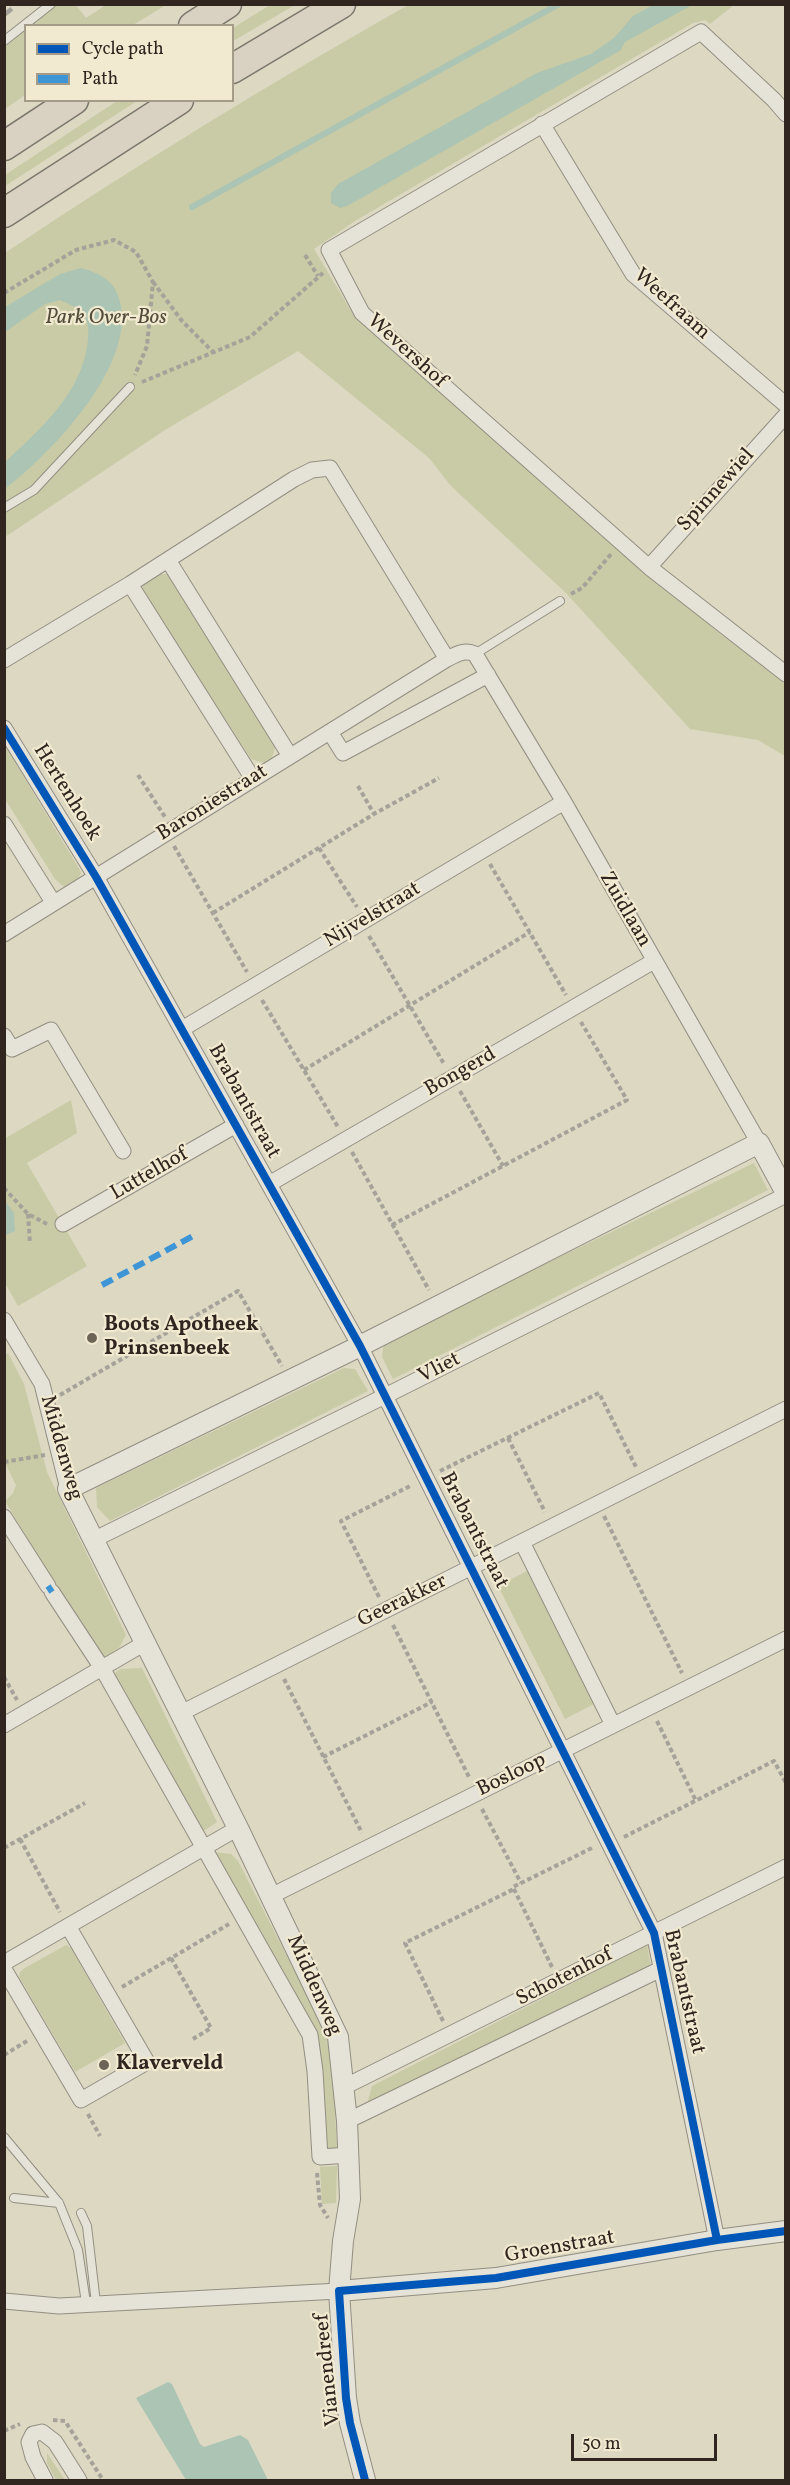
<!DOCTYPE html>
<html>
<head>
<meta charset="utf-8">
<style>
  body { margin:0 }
  #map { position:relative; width:790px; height:2485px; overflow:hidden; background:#ddd8c2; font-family:Vollkorn,serif }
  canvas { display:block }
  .frame { position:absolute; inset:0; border:6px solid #31251f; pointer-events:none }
  .legend { position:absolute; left:24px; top:24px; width:210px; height:78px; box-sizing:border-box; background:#f1ead0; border:2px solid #a49b89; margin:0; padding:8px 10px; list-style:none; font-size:18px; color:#31251f }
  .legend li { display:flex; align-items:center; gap:12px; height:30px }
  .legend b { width:30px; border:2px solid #a49b89 }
  .scale { position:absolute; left:571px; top:2434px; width:146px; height:27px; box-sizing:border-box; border:3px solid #31251f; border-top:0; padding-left:8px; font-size:18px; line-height:21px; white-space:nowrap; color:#31251f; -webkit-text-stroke:4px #f1ead0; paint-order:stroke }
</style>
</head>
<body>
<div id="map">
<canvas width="790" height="2485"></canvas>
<div class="frame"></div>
<ul class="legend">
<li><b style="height:8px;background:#0057b8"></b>Cycle path</li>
<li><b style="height:8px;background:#3d95d5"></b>Path</li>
</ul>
<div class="scale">50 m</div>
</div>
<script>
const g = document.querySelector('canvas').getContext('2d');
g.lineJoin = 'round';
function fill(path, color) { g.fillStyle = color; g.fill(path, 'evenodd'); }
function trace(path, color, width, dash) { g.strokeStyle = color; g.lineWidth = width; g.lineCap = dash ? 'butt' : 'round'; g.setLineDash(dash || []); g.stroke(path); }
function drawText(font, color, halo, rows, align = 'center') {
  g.font = font + ' Vollkorn,serif'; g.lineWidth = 4.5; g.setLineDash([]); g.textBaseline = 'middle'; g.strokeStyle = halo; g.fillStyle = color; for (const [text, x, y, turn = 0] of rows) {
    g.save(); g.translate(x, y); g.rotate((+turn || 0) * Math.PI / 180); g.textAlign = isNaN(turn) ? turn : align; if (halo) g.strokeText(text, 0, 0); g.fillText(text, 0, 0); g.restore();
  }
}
fill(new Path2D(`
  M57,4L76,5L86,18L106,5H166L133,25H31Z
  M270,5H295L233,41V28Z
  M408,5H734L710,24L705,20L693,23L355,221L314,249L354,316L427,377L560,499L719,633L785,682V756L758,740L690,729L566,593L451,486L429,458L298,351L165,430L5,537V253C136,165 271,83 408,5Z
  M25,30V95L5,109V47Z
  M117,101H137L5,186V175Z
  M155,574H170L275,747L272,758L264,763L251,759L147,598L142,588L147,579Z
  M4,744L81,872C79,881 73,883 64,887L55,879L5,799Z
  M71,1100L77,1133L27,1163L87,1266L18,1306L5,1283L4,1139Z
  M754,1163L768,1190L393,1379L382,1357L384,1342Z
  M8,1353L24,1384L47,1472L126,1635L119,1648L100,1660L5,1501L13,1493L16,1485L5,1463L4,1355Z
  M344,1368L355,1369L368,1391L110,1521L97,1507L96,1488Z
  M527,1571L594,1704L565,1719L498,1586Z
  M142,1668L217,1822L199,1834L110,1676L121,1669Z
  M214,1852L231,1854L238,1861L322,2024L332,2058L337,2149L329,2150L326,2148L320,2067Z
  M66,1945L71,1948L125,2043L75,2072L19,1977L20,1972L25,1968Z
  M647,1945L651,1967L367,2104L372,2086Z
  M337,2166L336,2203L322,2204L320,2167Z
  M47,2453L65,2480H56L47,2463Z`), '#c8cba5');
fill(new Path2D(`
  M653,5H692L625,42L621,50L349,205L340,208L331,203V193L338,184L537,73L591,54L615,37L633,16Z
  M81,268C107,275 120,286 122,315C124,377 51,453 5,489V462C39,430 79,396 87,347C89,335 90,321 81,312C77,307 66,303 60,300L45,304L5,332V307L60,274Z
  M5,1201L14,1213L15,1231L5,1235Z
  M168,2382L172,2384L200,2444L204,2447L240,2435L248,2440L268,2480H186L136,2398Z`), '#acc4b3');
trace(new Path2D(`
  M192,207L559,4`), '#acc4b3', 6);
const service = new Path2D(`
  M4,41L51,4
  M4,508L34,490L130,387
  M475,654L560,601
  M4,2137L59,2203L78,2250L86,2303
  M14,2198L59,2203
  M81,2213L87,2226L96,2303`);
const minor = new Path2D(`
  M786,114L774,100L701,32L329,250L362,313L649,567L786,674
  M542,124L633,274L786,405
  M168,560L290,756
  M649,567L786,415
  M130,584L253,779
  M4,660L130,584L294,479L312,470L330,468L447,659
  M4,728L96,877L360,1346L654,1933L717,2240
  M330,732L343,753L488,675
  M4,824L53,902
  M4,934L447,659C457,654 465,649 475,654L564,802L759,1143
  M182,1029L564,802
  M4,1036L12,1049L51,1030L123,1151
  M269,1184L654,961
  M63,1224L236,1125
  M4,1320L42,1384L68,1489
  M4,1517L48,1586
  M93,1540L385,1396L786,1195
  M522,1542L613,1725
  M52,1592L102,1668L310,2035L315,2071L320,2157L349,2155
  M181,1713L786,1409
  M4,1725L145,1643
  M271,1896L786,1639
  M4,1963L238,1828
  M4,1969L81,2100L147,2062L68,1926
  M344,2087L786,1867
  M347,2121L661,1969
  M4,2301L59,2306L339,2291
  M45,2480L33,2457L29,2442L33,2434L42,2432L55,2442L79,2480`);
const tertiary = new Path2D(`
  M339,2291L496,2278L717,2240L786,2231
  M365,2480L350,2423L346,2398L339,2291L343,2241L350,2199L347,2121L338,2037L238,1828L68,1489L360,1346L759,1143L786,1193`);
const motorway = new Path2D(`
  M193,26L227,4
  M232,69L341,4
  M4,146L74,100
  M4,213L179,100`);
trace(service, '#938e82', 10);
trace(minor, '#938e82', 17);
trace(tertiary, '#938e82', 22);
trace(motorway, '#7b776c', 31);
trace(new Path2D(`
  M305,255L318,276
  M153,282L182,321L214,353
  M4,293L76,250L114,240L136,252L153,282L147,346L135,375
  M142,382L250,337L323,273
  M571,594L582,588L612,553
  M138,775L165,817
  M358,786L374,814
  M174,846L247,972
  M319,848L357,907
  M490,864L566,995
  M213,913L374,814L439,778
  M369,936L444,1064
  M262,1000L338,1127
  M304,1070L530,932
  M460,1091L503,1166
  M352,1152L429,1290
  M4,1188L28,1214L47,1224
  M28,1214L30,1243
  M392,1225L627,1100L581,1022
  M60,1395L238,1291L282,1366
  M508,1438L545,1512
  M4,1462L45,1455
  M440,1471L599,1393L636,1467
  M604,1516L682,1673
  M379,1597L341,1521L412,1485
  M393,1625L470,1779
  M4,1677L17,1700
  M284,1679L362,1833
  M657,1721L696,1801
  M323,1757L432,1702
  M482,1809L521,1883
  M624,1837L774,1761L786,1783
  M20,1839L60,1912
  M4,1848L85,1803
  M171,1958L211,2028L193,2039
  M552,1967L513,1887L594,1847
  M122,1987L229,1924
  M443,2021L405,1943L514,1889
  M4,2055L27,2041
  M88,2114L100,2136
  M317,2173L320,2205L328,2218
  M53,2420L65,2421L103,2480
  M4,2431L20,2424`), '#a5a299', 4, [4.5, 3]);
trace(service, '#e5e2d7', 8);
trace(minor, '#e5e2d7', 15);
trace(tertiary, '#e5e2d7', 20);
trace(motorway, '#d9d2c2', 28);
trace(new Path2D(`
  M4,15L18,4`), '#a5a299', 4.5, [10, 10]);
trace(new Path2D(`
  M102,1285L195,1235
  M48,1586L52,1592`), '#3d95d5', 6, [12, 6]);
trace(new Path2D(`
  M4,728L96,877L360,1346L654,1933L717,2240
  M365,2480L350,2423L346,2398L339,2291L496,2278L717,2240L786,2231`), '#0057b8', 8);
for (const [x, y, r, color] of [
  [92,1338,6,"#6d6458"],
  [104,2065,6,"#6d6458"]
]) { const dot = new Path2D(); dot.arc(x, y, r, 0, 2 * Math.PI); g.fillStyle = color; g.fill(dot); trace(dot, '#f1ead0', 2); }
drawText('21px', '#31251f', '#f1ead0', [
  ["Weefraam",671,305,42],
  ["Wevershof",406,352,42],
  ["Spinnewiel",717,491,-48],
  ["Hertenhoek",66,793,58],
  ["Baroniestraat",213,804,-32],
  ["Zuidlaan",624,910,60],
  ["Nijvelstraat",373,916,-31],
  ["Bongerd",461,1073,-30],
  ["Brabantstraat",243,1102,61],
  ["Luttelhof",150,1175,-30],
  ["Vliet",440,1369,-27],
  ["Middenweg",60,1448,74],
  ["Brabantstraat",473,1531,63],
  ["Geerakker",403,1602,-26],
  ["Bosloop",512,1776,-26],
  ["Schotenhof",565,1978,-27],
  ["Middenweg",313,1986,66],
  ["Brabantstraat",683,1992,77],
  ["Groenstraat",560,2248,-10],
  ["Vianendreef",329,2370,-96]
]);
drawText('italic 21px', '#524c3b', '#f1ead0', [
  ["Park Over-Bos",106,319]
]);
drawText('bold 21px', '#31251f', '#f1ead0', [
  ["Boots Apotheek",104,1326],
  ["Prinsenbeek",104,1350],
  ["Klaverveld",116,2065]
], 'left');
</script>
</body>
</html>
